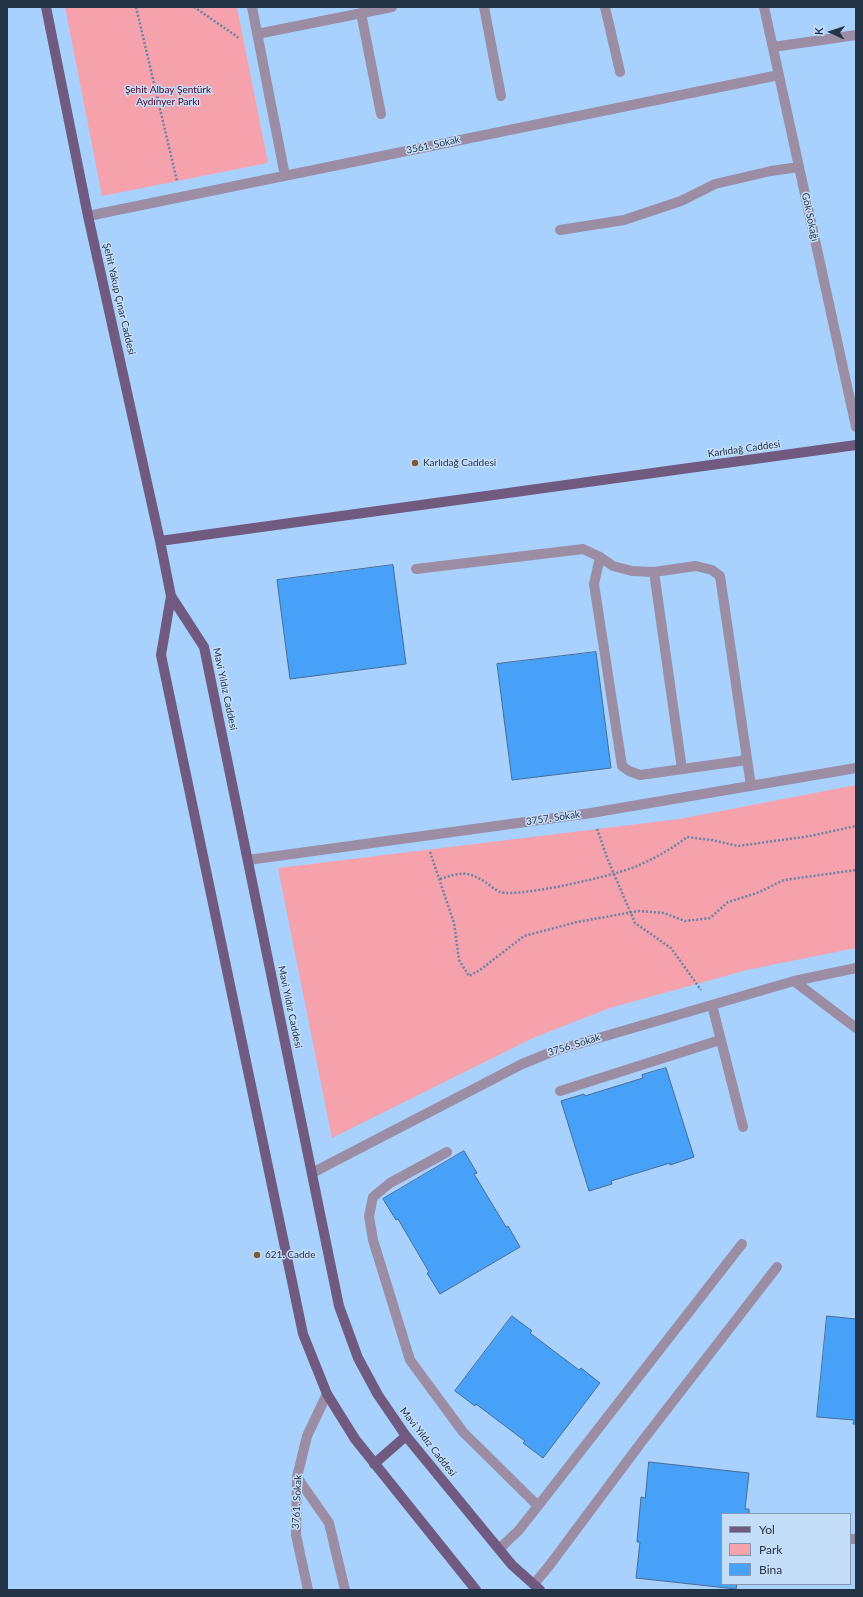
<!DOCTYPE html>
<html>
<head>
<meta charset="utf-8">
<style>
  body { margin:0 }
  #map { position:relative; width:863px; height:1597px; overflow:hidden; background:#a8d1fe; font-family:Lato,sans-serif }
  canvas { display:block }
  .frame { position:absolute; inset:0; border:8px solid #243446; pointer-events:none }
  .legend { position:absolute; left:721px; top:1513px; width:130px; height:72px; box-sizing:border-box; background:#c4ddf8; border:1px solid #8499b1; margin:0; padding:5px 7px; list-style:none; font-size:12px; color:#243446 }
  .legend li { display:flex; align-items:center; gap:8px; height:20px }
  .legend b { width:20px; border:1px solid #8499b1 }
  .north { position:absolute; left:811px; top:12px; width:40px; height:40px; -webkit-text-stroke:3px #c4ddf8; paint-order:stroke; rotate:273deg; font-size:11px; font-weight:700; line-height:16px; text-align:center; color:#243446 }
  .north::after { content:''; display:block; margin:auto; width:14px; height:18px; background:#243446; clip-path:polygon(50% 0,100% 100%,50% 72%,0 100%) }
</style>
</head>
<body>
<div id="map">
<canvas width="863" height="1597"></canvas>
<div class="frame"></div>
<ul class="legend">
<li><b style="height:5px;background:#715a80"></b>Yol</li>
<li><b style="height:11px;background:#f5a2ad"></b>Park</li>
<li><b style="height:11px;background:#48a1f9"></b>Bina</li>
</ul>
<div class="north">K</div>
</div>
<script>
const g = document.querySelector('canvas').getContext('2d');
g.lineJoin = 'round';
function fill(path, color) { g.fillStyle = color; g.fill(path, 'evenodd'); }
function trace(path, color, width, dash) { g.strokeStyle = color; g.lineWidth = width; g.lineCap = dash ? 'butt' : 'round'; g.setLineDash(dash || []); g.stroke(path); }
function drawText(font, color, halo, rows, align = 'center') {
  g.font = font + ' Lato,sans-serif'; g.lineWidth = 3; g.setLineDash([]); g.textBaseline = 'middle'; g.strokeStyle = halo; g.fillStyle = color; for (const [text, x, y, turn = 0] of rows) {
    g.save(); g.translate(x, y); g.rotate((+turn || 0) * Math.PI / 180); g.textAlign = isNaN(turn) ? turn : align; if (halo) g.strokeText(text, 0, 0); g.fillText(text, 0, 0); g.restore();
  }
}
fill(new Path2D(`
  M65,7H237L268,163L102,196Z
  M856,785V948L747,970L610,1008L533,1038L332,1138L278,868L679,819Z`), '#f5a2ad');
const building = new Path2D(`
  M393,565L406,664L290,679L277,580Z
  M596,652L611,768L512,780L497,664Z
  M666,1068L694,1157L670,1165V1163L611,1181L612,1184L589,1191L561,1101L584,1094L585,1096L643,1078L642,1075Z
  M464,1151L477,1173L474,1174L506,1227L508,1226L520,1247L440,1294L427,1273L429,1272L398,1219L396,1220L383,1199Z
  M512,1316L532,1331L530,1333L579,1370L581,1368L600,1383L543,1458L523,1443L525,1441L476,1404L475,1406L455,1391Z
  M827,1316L856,1319V1424H853L854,1420L817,1417Z
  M649,1462L749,1473L745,1509H749V1514H722V1584H737L736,1589L636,1578L640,1542H637L641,1497L645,1498Z`);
fill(building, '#48a1f9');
trace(building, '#476d94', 1);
trace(new Path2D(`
  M136,7L177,181
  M194,7L239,38
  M597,829L608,860L635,923L671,948L701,990
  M430,852L454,923L459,960L469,976L480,970L524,936L577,922L639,911L664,913L685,921L710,918L728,902L757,893L784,880L856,870
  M440,879C459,873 467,870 485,882C490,885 495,890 500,892C519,898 617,875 637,866C655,858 672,849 687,837L712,840L738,846L810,836L856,826`), '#6884a4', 2.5, [2, 2]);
trace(new Path2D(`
  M252,7L285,176
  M484,7L501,96
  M605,7L620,72
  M764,7L856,427
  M361,13L381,114
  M257,34L392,7
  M773,47L856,35
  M88,216L779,75
  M560,230L624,220L681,201L715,184L771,171L799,167
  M600,557L594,584L622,766L629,771L640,775L747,760
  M416,569L583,549L600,557L613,566L632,571L654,572L696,566L712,570L720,576L751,786
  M654,572L682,769
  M248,860L591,813L856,768
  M794,981L856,1028
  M712,1005L743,1127
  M560,1091L720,1040
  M447,1152L390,1183L373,1197L369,1216L373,1240L410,1360L463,1432L538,1506
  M312,1173L522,1064L554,1051L794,981L856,968
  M297,1477L329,1523L345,1590
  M850,1539H856
  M499,1549L519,1530L538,1506L742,1244
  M534,1584L549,1566L643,1440L777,1267
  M308,1590L296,1535L297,1477L307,1436L327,1394`), '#9b8ea4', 10);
trace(new Path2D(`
  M46,7L88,216L160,541L171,596
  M160,541L856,445
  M374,1464L406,1436
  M476,1590L355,1439L327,1394L303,1334L161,655L171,596L204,647L339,1306L358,1358L378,1395L406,1436L512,1565L540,1590`), '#715a80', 10);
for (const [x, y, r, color] of [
  [415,463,4,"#7b5a31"],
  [257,1255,4,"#7b5a31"]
]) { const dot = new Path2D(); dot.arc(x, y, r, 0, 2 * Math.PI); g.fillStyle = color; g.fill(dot); trace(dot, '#c4ddf8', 1.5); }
drawText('10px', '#52011b', '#c4ddf8', [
  ["Şehit Albay Şentürk",168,90],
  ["Aydınyer Parkı",168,102]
]);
drawText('10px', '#243446', '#c4ddf8', [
  ["3561. Sokak",433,145,-12],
  ["Gök Sokağı",810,217,78],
  ["Şehit Yakup Çınar Caddesi",119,299,77],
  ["Karlıdağ Caddesi",744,449,-8],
  ["Mavi Yıldız Caddesi",225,689,78],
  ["3757. Sokak",553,818,-8],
  ["Mavi Yıldız Caddesi",290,1007,78],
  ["3756. Sokak",574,1045,-17],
  ["Mavi Yıldız Caddesi",428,1442,52],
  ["3761. Sokak",297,1502,-87]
]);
drawText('10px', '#243446', '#c4ddf8', [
  ["Karlıdağ Caddesi",423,463],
  ["621. Cadde",265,1255]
], 'left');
</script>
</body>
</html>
